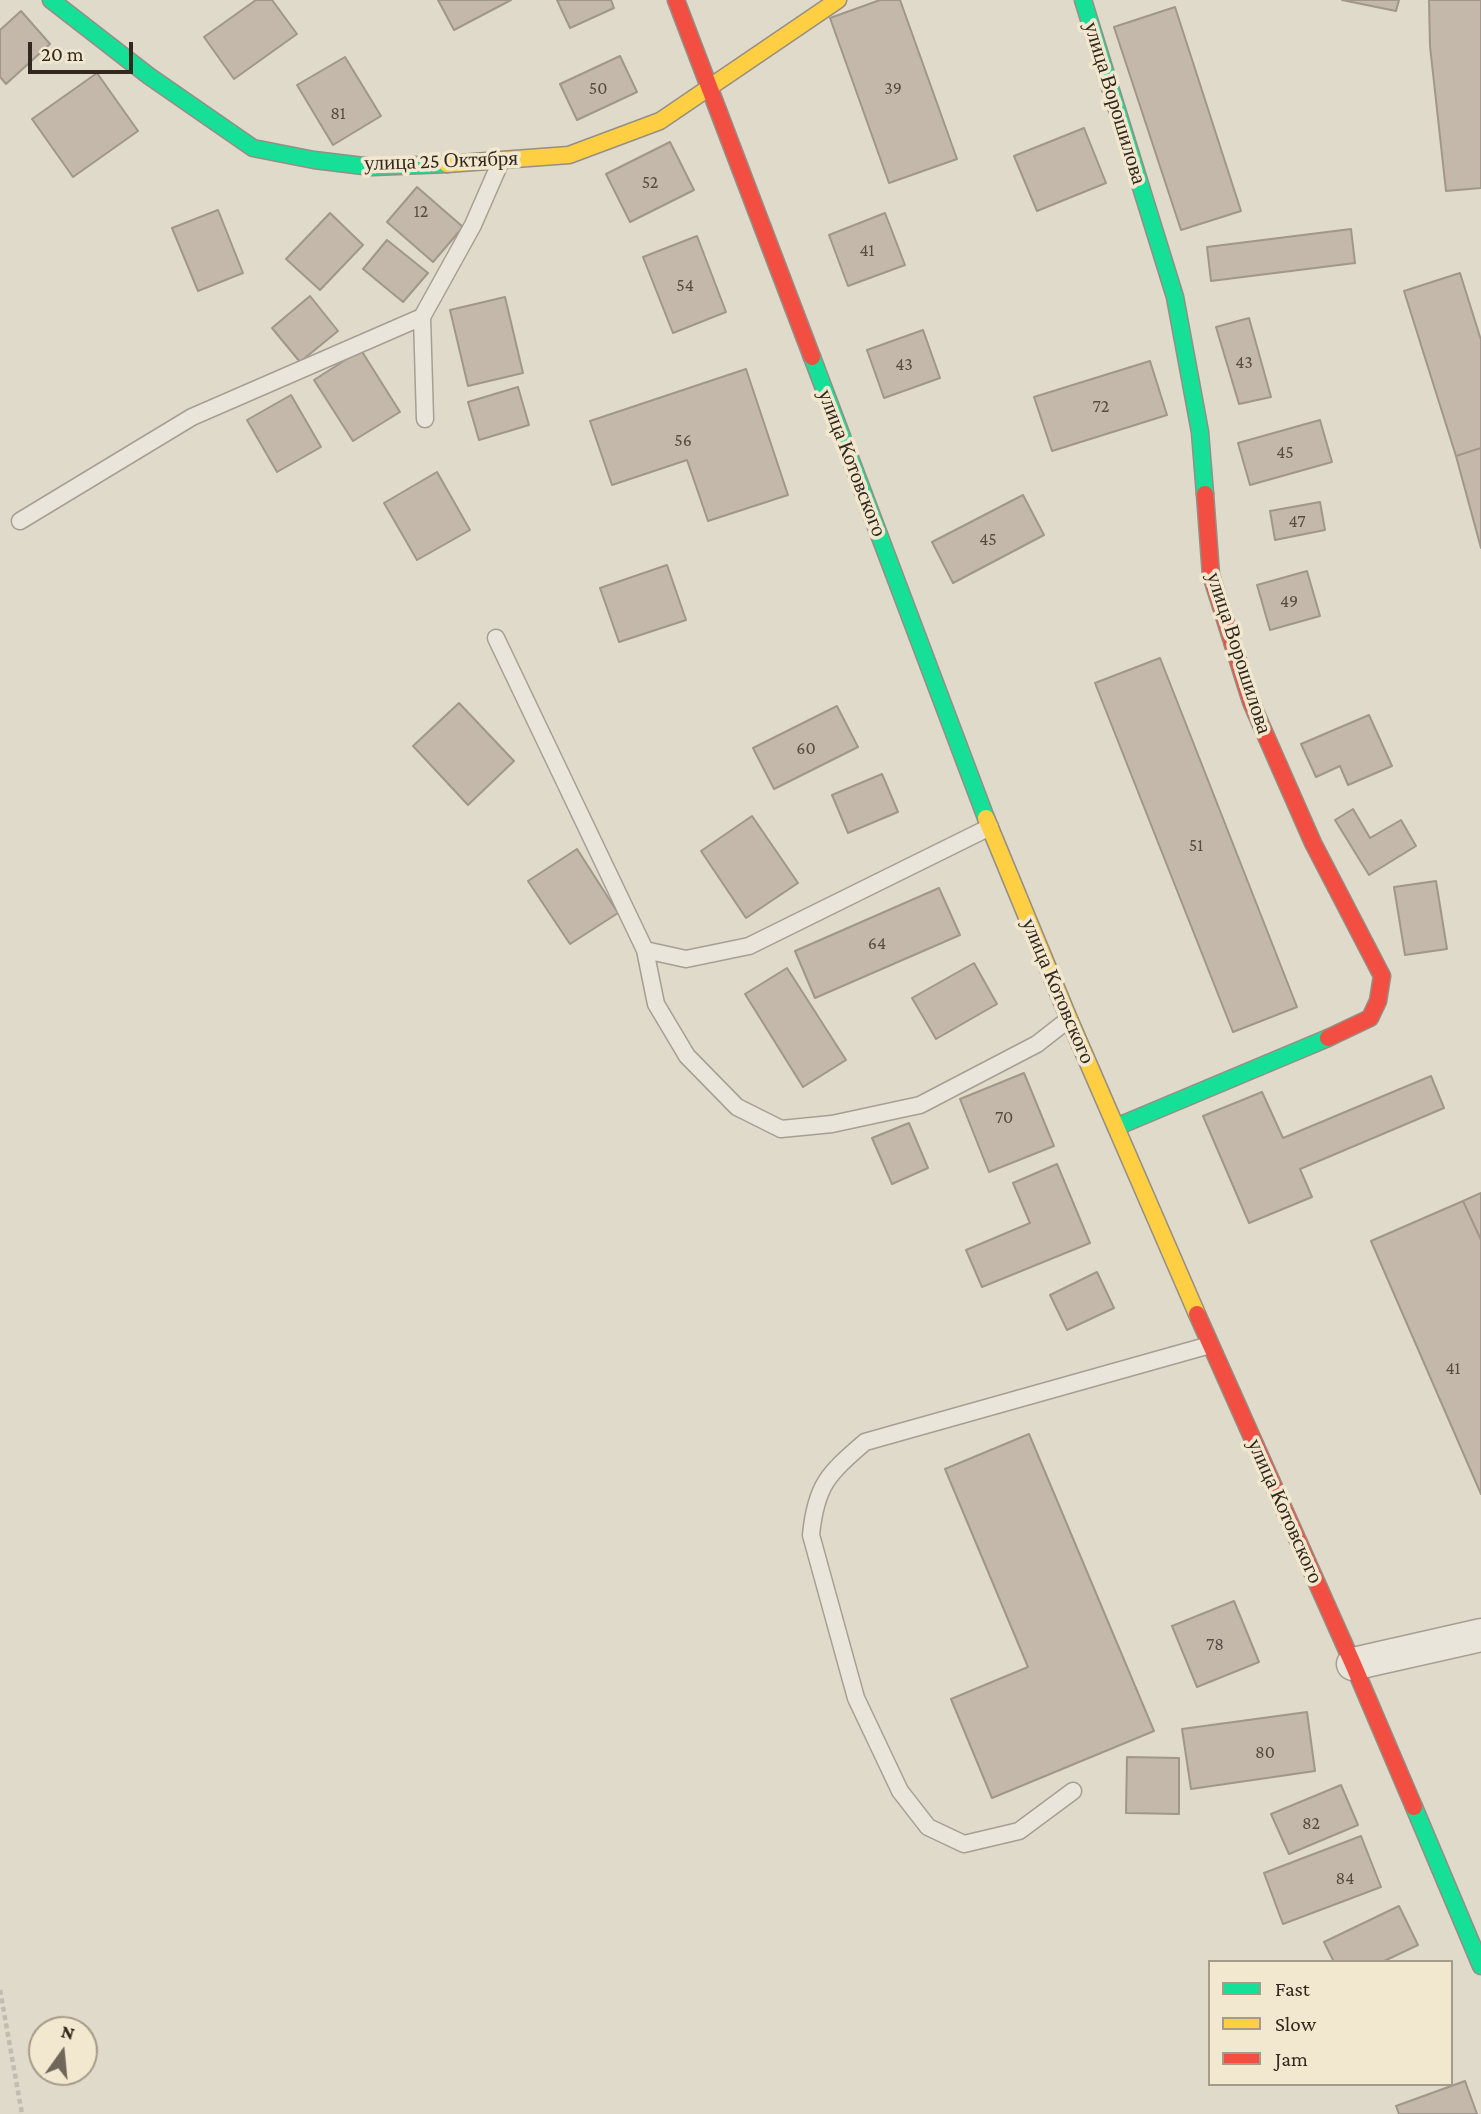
<!DOCTYPE html>
<html>
<head>
<meta charset="utf-8">
<style>
  body { margin:0 }
  #map { position:relative; width:1481px; height:2114px; overflow:hidden; background:#e0daca; font-family:"Crimson Pro",serif }
  canvas { display:block }
  .legend { position:absolute; left:1208px; top:1960px; width:245px; height:126px; box-sizing:border-box; background:#f2e8cf; border:2px solid #a69b88; margin:0; padding:9px 12px; list-style:none; font-size:21px; color:#33281d }
  .legend li { display:flex; align-items:center; gap:14px; height:35px }
  .legend b { width:35px; border:2px solid #a69b88 }
  .north { position:absolute; left:28px; top:2016px; width:70px; height:70px; box-sizing:border-box; background:#f2e8cf; border:2px solid #a69b88; border-radius:50%; rotate:15deg; font-size:19px; font-weight:700; line-height:28px; text-align:center; color:#33281d }
  .north::after { content:''; display:block; margin:auto; width:24px; height:32px; background:#70665a; clip-path:polygon(50% 0,100% 100%,50% 72%,0 100%) }
  .scale { position:absolute; left:28px; top:42px; width:105px; height:32px; box-sizing:border-box; border:4px solid #33281d; border-top:0; padding-left:9px; font-size:21px; line-height:24px; white-space:nowrap; color:#33281d; -webkit-text-stroke:5px #f2e8cf; paint-order:stroke }
</style>
</head>
<body>
<div id="map">
<canvas width="1481" height="2114"></canvas>
<ul class="legend">
<li><b style="height:9px;background:#16e098"></b>Fast</li>
<li><b style="height:9px;background:#ffcf43"></b>Slow</li>
<li><b style="height:9px;background:#f24e42"></b>Jam</li>
</ul>
<div class="north">N</div>
<div class="scale">20 m</div>
</div>
<script>
const g = document.querySelector('canvas').getContext('2d');
g.lineJoin = 'round';
function fill(path, color) { g.fillStyle = color; g.fill(path, 'evenodd'); }
function trace(path, color, width, dash) { g.strokeStyle = color; g.lineWidth = width; g.lineCap = dash ? 'butt' : 'round'; g.setLineDash(dash || []); g.stroke(path); }
function drawText(font, color, halo, rows, align = 'center') {
  g.font = font + ' "Crimson Pro",serif'; g.lineWidth = 7; g.setLineDash([]); g.textBaseline = 'middle'; g.strokeStyle = halo; g.fillStyle = color; for (const [text, x, y, turn = 0] of rows) {
    g.save(); g.translate(x, y); g.rotate((+turn || 0) * Math.PI / 180); g.textAlign = isNaN(turn) ? turn : align; if (halo) g.strokeText(text, 0, 0); g.fillText(text, 0, 0); g.restore();
  }
}
const building = new Path2D(`
  M256,0H272L297,34L234,79L204,37Z
  M438,0H511L454,30Z
  M557,0H611L614,8L570,28Z
  M880,0H900L957,159L889,183L830,18Z
  M1342,0H1399L1396,11Z
  M1429,0H1481V188L1446,191L1430,46Z
  M1175,7L1241,211L1181,230L1114,27Z
  M21,11L50,44L6,84L0,77V30Z
  M620,56L637,92L577,120L560,84Z
  M345,57L381,116L333,145L297,85Z
  M97,73L138,131L73,177L32,119Z
  M1084,128L1106,183L1037,211L1014,156Z
  M670,142L694,190L630,222L606,174Z
  M417,187L463,227L433,262L387,222Z
  M218,210L243,273L198,291L172,228Z
  M330,213L363,245L320,290L286,259Z
  M885,213L905,265L848,286L829,235Z
  M1351,229L1355,263L1211,281L1207,247Z
  M697,236L726,312L673,333L643,257Z
  M387,240L428,273L403,302L363,269Z
  M1460,273L1481,340V448L1456,456L1404,291Z
  M310,296L338,331L300,362L272,328Z
  M505,297L523,373L468,386L450,310Z
  M1249,318L1271,397L1239,404L1216,327Z
  M923,330L940,378L884,398L867,350Z
  M361,350L400,412L353,441L314,380Z
  M1150,361L1167,415L1052,451L1034,397Z
  M746,369L788,495L708,521L687,460L612,485L590,421Z
  M518,387L529,425L479,440L468,402Z
  M291,395L321,447L277,472L247,420Z
  M1320,420L1332,462L1250,485L1238,443Z
  M1481,448V548L1456,456Z
  M437,472L470,530L417,560L384,503Z
  M1023,495L1044,535L953,583L932,542Z
  M1320,502L1325,530L1275,540L1270,511Z
  M667,565L686,620L619,642L600,588Z
  M1307,571L1320,616L1270,630L1257,585Z
  M1160,658L1297,1007L1233,1032L1095,683Z
  M459,703L514,761L468,805L413,746Z
  M837,706L858,747L774,789L753,748Z
  M1369,715L1392,766L1348,785L1340,766L1316,777L1301,744Z
  M882,774L898,812L848,833L832,795Z
  M1353,809L1370,838L1401,820L1416,846L1369,875L1335,820Z
  M752,816L798,883L746,918L701,851Z
  M577,849L618,913L570,944L528,881Z
  M1436,881L1447,949L1405,955L1394,887Z
  M939,888L960,935L815,998L795,951Z
  M974,963L997,1004L936,1039L912,998Z
  M787,968L846,1060L803,1087L745,994Z
  M1024,1073L1054,1146L989,1172L960,1099Z
  M1431,1076L1444,1108L1300,1169L1312,1197L1249,1223L1203,1116L1262,1092L1283,1138Z
  M909,1123L928,1168L892,1184L872,1138Z
  M1057,1164L1090,1243L982,1287L966,1250L1030,1223L1013,1183Z
  M1481,1193V1240L1463,1201Z
  M1463,1201L1481,1240V1494L1371,1241Z
  M1097,1272L1114,1308L1067,1330L1050,1295Z
  M1029,1434L1154,1731L992,1798L951,1699L1028,1667L945,1469Z
  M1234,1601L1259,1662L1197,1687L1172,1626Z
  M1307,1712L1315,1771L1191,1789L1182,1729Z
  M1127,1757L1179,1758V1814L1126,1813Z
  M1341,1785L1358,1825L1289,1854L1271,1814Z
  M1361,1836L1381,1887L1283,1924L1264,1873Z
  M1399,1906L1418,1945L1382,1962H1334L1324,1942Z
  M1465,2081L1477,2114H1399L1396,2106Z`);
fill(building, '#c4b8ab');
trace(building, '#a0968a', 2);
const lane = new Path2D(`
  M425,419L422,317L473,225L501,161
  M20,521L192,417L422,317
  M496,638L645,950L656,1004L687,1056L737,1107L781,1129L832,1124L920,1105L1037,1044L1069,1019
  M645,950L686,959L749,946L990,827
  M1073,1791L1019,1831L964,1844L928,1827L900,1791L856,1698L811,1535C816,1485 828,1474 865,1442L1210,1345`);
const street = new Path2D(`
  M1353,1664L1481,1635`);
const fast = new Path2D(`
  M51,0L149,76L253,148L314,160L372,167L447,164
  M1083,0L1175,297L1200,432L1205,494
  M812,357L986,818
  M1116,1127L1328,1038
  M1414,1807L1481,1966`);
const slow = new Path2D(`
  M447,164L569,155L660,121L838,0
  M986,818L1069,1019L1197,1314`);
const jam = new Path2D(`
  M676,0L812,357
  M1205,494L1211,575L1251,702L1313,843L1382,976L1378,1001L1370,1018L1328,1038
  M1197,1314L1353,1664L1414,1807`);
trace(lane, '#a59f93', 19);
trace(street, '#a59f93', 35);
trace(fast, '#958e84', 19);
trace(slow, '#958e84', 19);
trace(jam, '#958e84', 19);
trace(new Path2D(`
  M0,1990L22,2114`), '#c1bbb2', 4.5, [5, 3.5]);
trace(lane, '#e9e5db', 16);
trace(street, '#e9e5db', 32);
trace(fast, '#16e098', 16);
trace(slow, '#ffcf43', 16);
trace(jam, '#f24e42', 16);
drawText('18px', '#574c40', null, [
  ["50",598,88],
  ["39",893,88],
  ["81",338,113],
  ["52",650,182],
  ["12",421,211],
  ["41",867,250],
  ["54",685,285],
  ["43",1244,362],
  ["43",904,364],
  ["72",1101,406],
  ["56",683,440],
  ["45",1285,452],
  ["47",1297,521],
  ["45",988,539],
  ["49",1289,601],
  ["60",806,748],
  ["51",1196,845],
  ["64",877,943],
  ["70",1004,1117],
  ["41",1453,1368],
  ["78",1215,1644],
  ["80",1265,1752],
  ["82",1311,1823],
  ["84",1345,1878]
]);
drawText('21px', '#33281d', '#f2e8cf', [
  ["улица Ворошилова",1115,103,73],
  ["улица 25 Октября",441,161,-2],
  ["улица Котовского",852,463,69],
  ["улица Ворошилова",1239,653,72],
  ["улица Котовского",1058,991,67],
  ["улица Котовского",1285,1511,66]
]);
</script>
</body>
</html>
